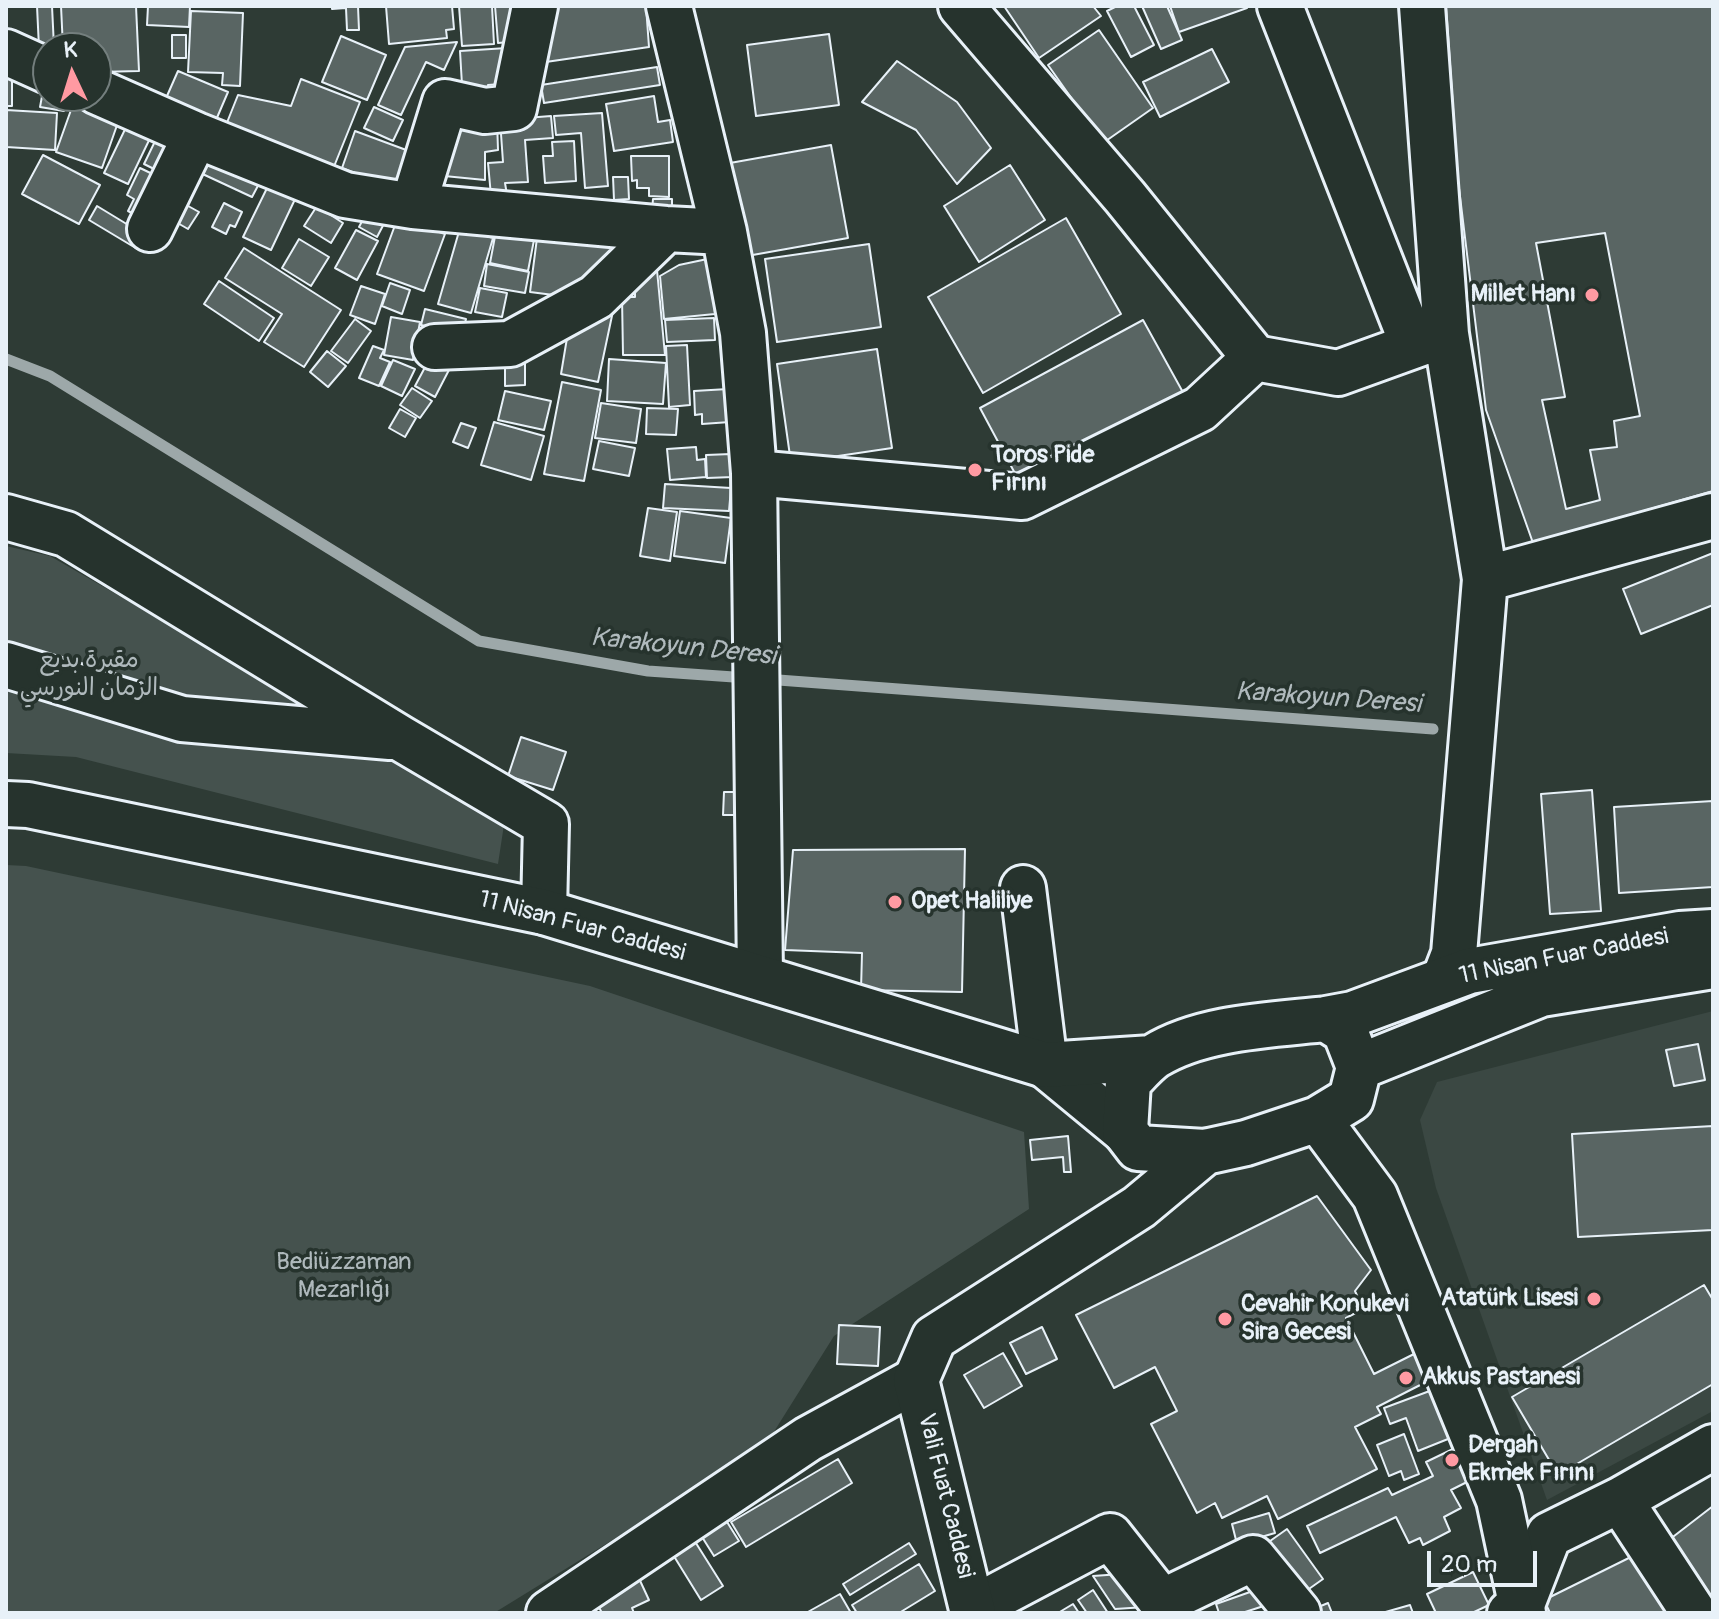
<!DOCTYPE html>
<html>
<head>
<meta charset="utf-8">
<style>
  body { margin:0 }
  #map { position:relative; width:1719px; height:1619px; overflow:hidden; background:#2e3b35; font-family:Pangolin,sans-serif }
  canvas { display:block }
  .frame { position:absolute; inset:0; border:8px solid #e8f1f8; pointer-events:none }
  .north { position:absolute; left:32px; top:32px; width:80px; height:80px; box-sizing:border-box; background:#26332d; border:2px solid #747f7e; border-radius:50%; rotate:356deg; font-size:22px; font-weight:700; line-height:32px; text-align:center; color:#e8f1f8 }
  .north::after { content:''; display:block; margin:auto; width:28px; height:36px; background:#ff9aa2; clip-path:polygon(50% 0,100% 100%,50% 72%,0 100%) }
  .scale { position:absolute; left:1427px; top:1551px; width:110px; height:36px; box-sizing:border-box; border:4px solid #e8f1f8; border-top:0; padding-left:10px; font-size:24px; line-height:28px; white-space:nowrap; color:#e8f1f8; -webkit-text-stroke:6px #26332d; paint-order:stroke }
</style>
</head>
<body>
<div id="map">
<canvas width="1719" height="1619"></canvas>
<div class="frame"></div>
<div class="north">K</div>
<div class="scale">20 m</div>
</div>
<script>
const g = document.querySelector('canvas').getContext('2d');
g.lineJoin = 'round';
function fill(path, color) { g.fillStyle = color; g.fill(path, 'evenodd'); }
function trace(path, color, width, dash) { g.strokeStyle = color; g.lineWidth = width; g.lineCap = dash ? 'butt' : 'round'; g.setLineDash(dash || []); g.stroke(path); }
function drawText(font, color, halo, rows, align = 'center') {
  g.font = font + ' Pangolin,"Playpen Sans Arabic",sans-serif'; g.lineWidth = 7; g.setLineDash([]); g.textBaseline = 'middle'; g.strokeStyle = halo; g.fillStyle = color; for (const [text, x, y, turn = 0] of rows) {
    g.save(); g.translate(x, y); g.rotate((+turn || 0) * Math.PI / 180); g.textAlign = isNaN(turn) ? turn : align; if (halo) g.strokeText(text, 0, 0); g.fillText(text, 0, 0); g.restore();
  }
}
fill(new Path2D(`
  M1713,1011V1411L1547,1500L1436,1188L1420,1120L1437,1082Z`), '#3b4843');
fill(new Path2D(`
  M6,546L50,556L505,818L498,864L76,757L6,753Z
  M6,865L26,866L590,986L1024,1132L1029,1209L834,1336L765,1446L494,1613H6Z`), '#45524e');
trace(new Path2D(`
  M6,359L50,376L479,641L648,671L748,678
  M765,679L1433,729`), '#9da8a9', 11);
const building = new Path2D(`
  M37,6H52L54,47L39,48Z
  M61,6H136L139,71L98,72H96V48H63Z
  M148,6H190L189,27L147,25Z
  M332,6H358L359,30H347L346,8L332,9Z
  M386,6H452L454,29L446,30L447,38L389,44Z
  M459,6H492L494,44L462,46Z
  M495,6H527L521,41L498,43Z
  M545,6H646L649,47L532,64Z
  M1004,6H1093L1101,16L1039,58Z
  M1117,6H1134L1154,45L1131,57L1107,11Z
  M1142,6H1167L1182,40L1161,49Z
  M1170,6H1246L1247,8L1179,32Z
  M1446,6H1713V491L1533,543L1486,410L1458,180Z
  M191,11L243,13L240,86L222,85L223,73L188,72Z
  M1099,30L1153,108L1103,143L1048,65Z
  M829,34L839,105L756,116L747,45Z
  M172,35H186V58H172Z
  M341,36L386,55L367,100L322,82Z
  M457,42L444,70L426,62L401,115L378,105L405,47Z
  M507,48V64H500L501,84L488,85L489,100L463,102L460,51Z
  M1212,49L1229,82L1160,117L1143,82Z
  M897,61L957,102L991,148L957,184L916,130L862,102Z
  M657,67L660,85L544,103L541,85Z
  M6,70H12V106H6Z
  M178,71L228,92L213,127L163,105Z
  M301,79L360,102L331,174L224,130L238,95L291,106Z
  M45,80H48V96H67L64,111L40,107Z
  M76,96L122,111L102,168L56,152Z
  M654,96L658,122L670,120L673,142L614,151L606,104Z
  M374,107L403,120L393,141L364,128Z
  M6,110L57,113L55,150L6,147Z
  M602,113L608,186L585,188L581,133L556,135L554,116Z
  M450,115L497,120L498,150L485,152V180L434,175Z
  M551,116L553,138L525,140L528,182L505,183L507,195L491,196L488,163L503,162L500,120Z
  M130,119L154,130L128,184L104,173Z
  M160,131L180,141L164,174L144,164Z
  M355,131L417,154L403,191L342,168Z
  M574,141L576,181L545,183L543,156H553L552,142Z
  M831,145L848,238L747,256L730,163Z
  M202,152L261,180L252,197L194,170Z
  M43,155L100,185L79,224L22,194Z
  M631,156H669V197L649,196V188H637V180L632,181Z
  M1010,165L1045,220L979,262L944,206Z
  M140,168L163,179L143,219L128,211L134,199L127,195Z
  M613,177H628L629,199L614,200Z
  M270,182L297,195L271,250L243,237Z
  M172,197L199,212L188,229L162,214Z
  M653,199H672V211H652Z
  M224,203L242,212L235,227L230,225L226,234L212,227Z
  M97,206L148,237L139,250L89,220Z
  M317,206L343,223L331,243L304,226Z
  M369,208L387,218L377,237L359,227Z
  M398,217L445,234L424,291L377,274Z
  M1066,218L1121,314L983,393L928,297Z
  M460,228L493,238L471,313L438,304Z
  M356,230L378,241L357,280L335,268Z
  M496,231L534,240L528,271L490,263Z
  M1605,233L1640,416L1614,421L1617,447L1590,450L1600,500L1566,509L1542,400L1565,397L1536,243Z
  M537,238L619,239L617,257L577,298L530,292Z
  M299,239L329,257L311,286L282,268Z
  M869,244L881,327L777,342L765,259Z
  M244,248L341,310L304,367L264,342L282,314L225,278Z
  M712,258L715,314L664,319L660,276L679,265Z
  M487,264L529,272L525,293L484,286Z
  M657,270L665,355H623L622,297H635V281Z
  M219,281L274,318L259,341L204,304Z
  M390,283L410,290L402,314L382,306Z
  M361,286L385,294L375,324L350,315Z
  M480,288L507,293L502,317L475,312Z
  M425,309L466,319L462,335L421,325Z
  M613,311L598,382L561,374L569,326Z
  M391,317L420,322L413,360L384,355Z
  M714,318L715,340L667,342L665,320Z
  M355,319L371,331L348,363L331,351Z
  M1143,320L1190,405L1026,494L980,408Z
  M687,345L690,405L669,407L666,346Z
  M373,346L384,350L380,358L390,362L379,386L359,378Z
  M877,349L892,448L791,463L777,364Z
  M327,351L346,366L328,387L310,372Z
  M505,355H525V385L505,386Z
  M430,358L450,368L435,397L415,386Z
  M609,359L666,363L663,404L607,401Z
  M393,360L415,369L402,396L381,386Z
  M562,382L601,390L584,481L544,474Z
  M412,388L432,401L420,418L400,405Z
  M728,389L730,422L702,424V414L695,415L694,391Z
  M505,391L551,401L544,430L498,420Z
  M601,403L641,409L636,443L595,438Z
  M647,408L678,409L676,435L646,434Z
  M400,409L416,418L405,437L389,428Z
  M494,422L544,436L531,480L481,465Z
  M461,423L476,428L468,448L453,442Z
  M599,441L635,448L629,476L593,469Z
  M696,447L697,460L705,459L706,477L670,480L667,449Z
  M731,454L733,477L707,478L706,455Z
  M665,484L731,488L729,511L663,508Z
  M648,508L677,512L670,561L640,556Z
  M680,511L731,518L725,563L674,556Z
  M1713,553V605L1641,634L1623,589Z
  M521,737L566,752L553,790L508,776Z
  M1592,790L1601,911L1550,914L1541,794Z
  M724,792H741V815H723Z
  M1713,801V887L1619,893L1614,807Z
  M965,849L962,992L861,990L862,953L785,950L793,850Z
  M1698,1044L1705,1080L1674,1086L1666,1050Z
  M1713,1126V1230L1578,1237L1572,1134Z
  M1068,1136L1071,1172H1064L1063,1157L1032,1160L1030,1140Z
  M1317,1196L1371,1270L1355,1291L1363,1309L1346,1318L1374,1374L1414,1354L1428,1381L1377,1407L1381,1414L1355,1427L1377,1469L1278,1519L1267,1496L1222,1518L1215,1503L1197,1513L1151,1424L1177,1411L1155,1367L1114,1388L1076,1315Z
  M1704,1285L1713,1300V1384L1558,1475L1512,1397Z
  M839,1325L880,1327L878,1366L837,1364Z
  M1042,1327L1057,1359L1026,1374L1010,1343Z
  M1003,1353L1022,1386L984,1408L964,1375Z
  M1435,1389L1453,1437L1418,1451L1406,1418L1390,1424L1384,1408Z
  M1404,1434L1419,1474L1404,1480L1401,1471L1389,1476L1377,1445Z
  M1455,1448L1471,1480L1451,1490L1461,1508L1444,1517L1450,1531L1423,1545L1420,1538L1409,1543L1396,1517L1320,1553L1307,1526L1388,1488L1392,1495L1433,1476L1426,1462Z
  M838,1459L852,1483L746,1547L731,1522Z
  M1713,1506V1606L1665,1543Z
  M1269,1513L1275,1533L1237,1544L1232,1524Z
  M722,1514L739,1541L714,1556L697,1529Z
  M1287,1529L1323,1579L1299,1596L1263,1546Z
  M689,1532L723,1586L701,1600L667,1545Z
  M909,1543L916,1554L850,1595L843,1584Z
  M1647,1549L1679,1613H1550L1544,1600Z
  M919,1564L935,1591L899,1613H857L852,1605Z
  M636,1572L649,1600L632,1608L634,1613H602L593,1596Z
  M1473,1572L1489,1605L1472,1613H1436L1427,1594Z
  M1121,1574L1146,1607L1115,1609L1093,1576Z
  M1267,1586L1273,1603L1242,1613H1219L1216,1604Z
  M1093,1590L1108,1613H1087L1078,1600Z
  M840,1594L851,1613H806Z
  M1328,1603L1332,1613H1318L1316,1608Z
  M1073,1604L1079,1613H1058Z
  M1410,1605L1413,1613H1382Z`);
fill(building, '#596563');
trace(building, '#e8f1f8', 2);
const minor = new Path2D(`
  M669,6L724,232L743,333L754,473L760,977
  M961,6L1125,197L1255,358L1338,373L1446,334
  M1280,6L1413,345
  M1422,6L1446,334L1485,579L1454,954L1444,980
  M6,52L48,71
  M96,91L196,135L345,195L413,206L666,229L724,232
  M413,206L445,102L485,111L514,108L535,6
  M150,229L196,135
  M435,347L510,344L596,297L666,229
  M754,473L1022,497L1200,409L1255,358
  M6,517L66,534L400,738L546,824L544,912
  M1485,579L1713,516
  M6,665L182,719L390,737
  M1023,888L1045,1065L1125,1131
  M1620,1500L1694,1613
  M972,1609L1110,1536L1162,1602L1253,1558L1298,1613
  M549,1613L808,1439L916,1380
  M1510,1613L1521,1607L1549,1535L1620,1500L1713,1447`);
const major = new Path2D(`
  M6,804L28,805L544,912L1045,1065L1152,1058
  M1326,1019L1345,1031L1359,1067L1351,1099L1318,1119L1246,1143L1205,1152L1138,1148L1125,1131L1128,1082C1136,1074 1145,1063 1155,1056C1202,1027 1271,1025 1326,1019Z
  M1326,1019L1353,1014L1469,971L1680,934L1713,932
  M1359,1067L1541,994L1713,966
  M1318,1119L1375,1196L1499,1500L1523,1613
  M973,1613L916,1380L934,1338L1139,1207L1205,1152`);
trace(minor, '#e8f1f8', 50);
trace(major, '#e8f1f8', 50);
trace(minor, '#26332d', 44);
trace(major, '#26332d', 44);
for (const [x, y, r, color] of [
  [1592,295,8,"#ff9aa2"],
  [975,470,8,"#ff9aa2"],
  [895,902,8,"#ff9aa2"],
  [1594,1299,8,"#ff9aa2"],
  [1225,1319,8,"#ff9aa2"],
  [1406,1378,8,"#ff9aa2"],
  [1452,1460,8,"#ff9aa2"]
]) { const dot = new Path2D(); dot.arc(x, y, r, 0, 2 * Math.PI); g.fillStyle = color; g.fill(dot); trace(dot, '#26332d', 3); }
drawText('bold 24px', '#e8f1f8', '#26332d', [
  ["Millet Hanı",1576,295,"right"],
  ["Toros Pide",991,456],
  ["Fırını",991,484],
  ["Opet Haliliye",911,902],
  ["Atatürk Lisesi",1578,1299,"right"],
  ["Cevahir Konukevi",1241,1305],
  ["Sira Gecesi",1241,1333],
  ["Akkus Pastanesi",1422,1378],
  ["Dergah",1468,1446],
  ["Ekmek Fırını",1468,1474]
], 'left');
drawText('24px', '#afb9bc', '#26332d', [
  ["مقبرة بديع",89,661],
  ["الزمان النورسي",89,689],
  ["Bediüzzaman",344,1263],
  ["Mezarlığı",344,1291]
]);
drawText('24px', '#e8f1f8', '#26332d', [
  ["11 Nisan Fuar Caddesi",582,927,15],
  ["11 Nisan Fuar Caddesi",1564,957,-11],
  ["Vali Fuat Caddesi",945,1496,76]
]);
drawText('italic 26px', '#b0babd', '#26332d', [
  ["Karakoyun Deresi",683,648,6],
  ["Karakoyun Deresi",1328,699,4]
]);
</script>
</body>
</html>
